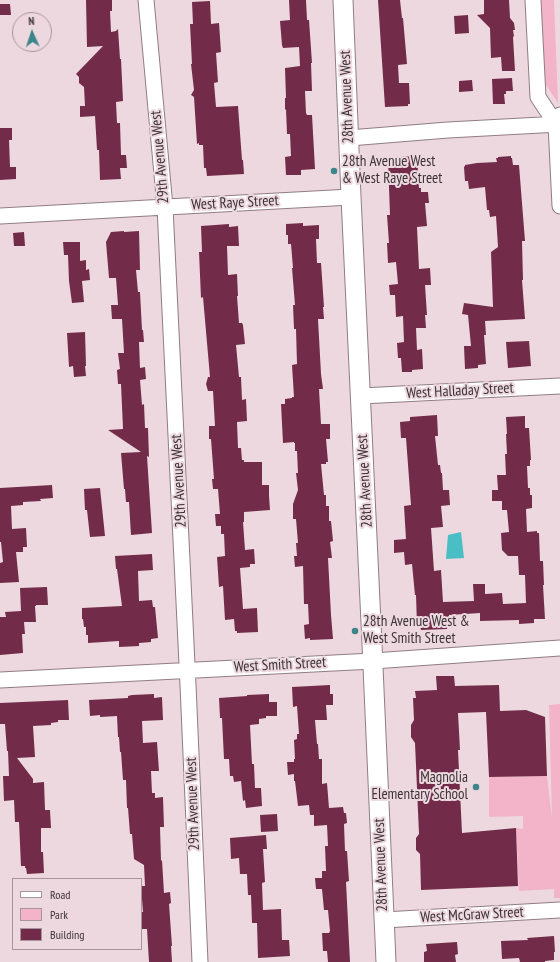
<!DOCTYPE html>
<html>
<head>
<meta charset="utf-8">
<style>
  body { margin:0 }
  #map { position:relative; width:560px; height:962px; overflow:hidden; background:#edd8df; font-family:"PT Sans Narrow",sans-serif }
  canvas { display:block }
  .legend { position:absolute; left:12px; top:878px; width:130px; height:72px; box-sizing:border-box; background:#edd8df; border:1px solid #a6969b; margin:0; padding:5px 7px; list-style:none; font-size:12px; color:#3b3335 }
  .legend li { display:flex; align-items:center; gap:8px; height:20px }
  .legend b { width:20px; border:1px solid #a6969b }
  .north { position:absolute; left:12px; top:12px; width:40px; height:40px; box-sizing:border-box; background:#edd8df; border:1px solid #a6969b; border-radius:50%; rotate:357deg; font-size:11px; font-weight:700; line-height:16px; text-align:center; color:#3b3335 }
  .north::after { content:''; display:block; margin:auto; width:14px; height:18px; background:#3d8589; clip-path:polygon(50% 0,100% 100%,50% 72%,0 100%) }
</style>
</head>
<body>
<div id="map">
<canvas width="560" height="962"></canvas>
<ul class="legend">
<li><b style="height:5px;background:#fff"></b>Road</li>
<li><b style="height:11px;background:#f3b4c9"></b>Park</li>
<li><b style="height:11px;background:#722c49"></b>Building</li>
</ul>
<div class="north">N</div>
</div>
<script>
const g = document.querySelector('canvas').getContext('2d');
g.lineJoin = 'round';
function fill(path, color) { g.fillStyle = color; g.fill(path, 'evenodd'); }
function trace(path, color, width, dash) { g.strokeStyle = color; g.lineWidth = width; g.lineCap = dash ? 'butt' : 'round'; g.setLineDash(dash || []); g.stroke(path); }
function drawText(font, color, halo, rows, align = 'center') {
  g.font = font + ' "PT Sans Narrow",sans-serif'; g.lineWidth = 4; g.setLineDash([]); g.textBaseline = 'middle'; g.strokeStyle = halo; g.fillStyle = color; for (const [text, x, y, turn = 0] of rows) {
    g.save(); g.translate(x, y); g.rotate((+turn || 0) * Math.PI / 180); g.textAlign = isNaN(turn) ? turn : align; if (halo) g.strokeText(text, 0, 0); g.fillText(text, 0, 0); g.restore();
  }
}
fill(new Path2D(`
  M541,0H554L558,103L544,82Z
  M560,704V898H554V889L519,891L516,828L523,829V816L489,817V777L547,776L552,818L549,705Z`), '#f3b4c9');
fill(new Path2D(`
  M461,532L464,558L446,559L448,535Z`), '#49bec4');
fill(new Path2D(`
  M86,0H112V11H110L111,32L116,31L118,29L120,59H121L123,101L116,102L117,123H120L121,155H126L127,168H120L121,179L100,180L99,150H97L95,116L80,117V106H85L84,87L79,83V77L76,74L103,46L87,47Z
  M289,0H306L307,20H309L312,63H311L312,91H305L306,113L307,115H312L315,169L301,170V175H286L285,157L291,156L290,134H287L286,109L285,110V98H286L285,68L300,66L299,47L283,48L282,45L280,21L290,20Z
  M378,0H400L402,18H403L407,64L398,65L399,83H409L410,104H408V106L385,107Z
  M484,0H509L510,18L514,23L515,30H513L514,36L513,37L515,71H502L501,57L491,58L490,28L477,15L484,14Z
  M210,1L211,24L219,23L221,52L216,53L218,82L214,83L216,107L238,106L242,160H243L244,174L207,176L206,168H204L203,145H199V143L197,144L194,97L191,95L194,90L191,64H192L190,24H193L192,2Z
  M0,4H10L11,15H0Z
  M468,15L469,33L455,34L454,16Z
  M512,78L513,91H506V94H504L505,104H493L492,79Z
  M472,80L473,91L459,92V81Z
  M0,128H12V140H9L10,167H16V179L0,180Z
  M417,156L419,188H421V192H428L429,203H425L427,226L417,227L419,269L430,268L431,285H425L427,315H425L426,328H416L417,350L422,349L423,369L412,370V372H402L401,358H398L397,343L404,342L403,316L396,317L395,295H390L389,285L398,284L396,262L388,263L387,243H389L387,215H390L388,160H396V157Z
  M511,156V158H512L513,165H519L525,241H522L523,280H522L525,319L485,321L486,335H484L486,364L478,365V368L465,369L464,346H471L468,315L462,314L464,303L493,307L491,252L498,247L496,216L490,217L489,210H487L485,187L469,189L468,181H465L464,167L465,166V165L477,163L497,162L496,158H498V157Z
  M303,223V226L319,225V239H316L317,263H321L324,307H323L324,319H318L321,374L323,389H319L321,424H330V439H326L328,462H326V464H321L324,495H326V506H329V521H331L333,541L330,542L332,558H328L331,615L333,639L310,640V638L305,639L304,625L309,624L308,604H304L303,566L295,567L294,556H297L296,543H298L296,519H293V504L298,490L296,473H298L297,451H295V443H294V442L283,443L281,404H285V399L292,398V397H294L292,365L297,364L296,329H294L293,305H295L292,268H293L291,244H288V235H286V224Z
  M229,224V227L238,226L239,246H227L228,275L237,274L238,296H237L239,323H242L243,325L245,344L236,345L239,377H241L242,400L246,399L247,421L237,422L238,448H241L242,460H244V462H262V485H269V496L270,510L244,512V522H243L245,550L254,549L255,564H250V567L240,568L243,609L257,608L258,632L237,633V631H235L234,619L225,620L223,586L219,587L217,557L225,556L224,534H221V526H216L215,514H220L218,489H213L212,479H214L211,439H209V426H215L213,391H208L206,384L208,377H210L203,297L201,298L199,252H202L201,226Z
  M124,231V232L139,231L140,270H136L138,292H140L142,330H143L144,342H139L140,368L145,367L146,379L140,380L142,405L144,404L145,428H148L149,457L147,456L152,533L131,535L129,502H126L125,489H124L121,453L141,452L108,430L123,429L121,384H118L117,370L120,369L118,353H124L122,319H112L111,305H118L116,278H109L106,242L111,232Z
  M24,232L25,246H14L13,233Z
  M63,242H80V261L86,260V270L89,269L90,280L82,281L84,302L72,303L69,281L68,255H64Z
  M85,332L86,366H85L86,376L74,377L73,366L69,367L67,333Z
  M529,341L531,366L508,368L506,342Z
  M437,415L438,436H435L438,465H440L441,473H442L443,490H449L450,505L441,506L443,527L431,528L434,571L441,570L443,602L474,601L473,584H485V594L502,593L503,604L526,603L525,575H519L518,556H508L502,550L501,533L509,532L507,510H502V501H492V490H498L497,475H506L505,454H507L506,434H507L506,417L525,416V428H529L531,460H530V466H527L528,488H530V495H532V508L526,509L527,532L537,531V533H539L540,561H543L544,585H543L545,619H534V623L519,624V620L480,621V613L449,615V620H447V629L421,630L420,626H417L416,595H415L412,564L405,565L404,552L394,553V540L406,539L404,506L411,505L406,438H401L400,422L410,421V417Z
  M52,485L53,498L40,499L41,501L23,502V505L11,506L12,529L26,528L27,547H23V552H16L19,582L0,583V563L3,562L1,542H0V488Z
  M100,488L105,536L90,537L87,510H85L84,489Z
  M152,554L153,570L138,571L139,601L152,600L153,607H155L158,638L151,639V642L139,643V646L119,647V641L88,643V635H86V627H84L83,619H82V608L122,606L117,569H116L115,556Z
  M47,587L48,605H36V606H35L36,622H24L25,634H22L23,653L0,655V617H6L5,612L21,611L20,588Z
  M436,676H454L455,686L499,685L500,711L526,710L545,717L547,776L489,777L486,712L458,713L460,750H458L462,833L516,828L518,886L421,890L420,854L416,850V838L419,834L415,743L411,737V725L414,720L413,698H416L415,691L437,690Z
  M330,685V694H333V705H326L327,720H315L317,744H318L319,759H322V784L327,783L329,808L343,807L344,813H346L347,823L344,824L345,851H347L349,881L346,882L350,962H328L327,951H323L322,933H329L330,931L328,910H324L322,889H316L315,878H322V871H326L325,846H328L327,825L314,826V815H310L309,805L298,806L295,781H294V774L288,775L287,762H294V759H295L294,740L297,739V734H299L297,706L293,707L292,687Z
  M154,694V698L162,697L163,720L142,721L143,743L157,742L159,771H151L152,793H155V798L163,797L164,827H160L161,861L162,860L164,893L170,892L171,903L169,904L172,946H171L172,962H149L147,929H141V912H143L141,886H145L144,865L134,859L132,834H130L128,808H127L126,780H123L121,752H120L119,737H118L117,716L100,717V715L90,716L89,700L128,698V696L132,695Z
  M269,694V702H277V716H266V718L259,719V724L250,725L252,764H254L255,788H261L262,806L246,808L245,800L243,801L241,781L234,782L233,776H230L229,759H224L222,718H220L219,698L247,696V695Z
  M68,700L69,720H58V722L51,723V725L33,726L35,757L17,758L33,779V783L44,782L45,810H50L51,828H41V852H43L44,873L27,874L26,868H25V866H21L19,822H15L14,800L4,801L3,776H9L8,751H7L5,724H0V703Z
  M277,814L278,831L261,832L260,815Z
  M266,835L267,849H263L265,882L262,883L263,910L281,909L282,940H289L290,956L258,958L257,923H252L251,895H248L247,874H240L239,858L231,859L230,838Z
  M554,936L555,952H554V960L545,961V962H520L519,958L502,959L501,941L528,940L527,938Z
  M457,942L458,954L455,955L456,962H424V952L427,951L426,944Z`), '#722c49');
const minor = new Path2D(`
  M146,0L165,207L188,685L200,962
  M533,0L538,97L556,124
  M560,115L556,124L560,206
  M349,138L448,130L560,124
  M0,216L351,197
  M361,396L560,386
  M0,680L373,661L560,648
  M384,920L560,910`);
const tertiary = new Path2D(`
  M343,0L351,197L372,644L386,962`);
trace(minor, '#907d83', 17);
trace(tertiary, '#907d83', 21);
trace(minor, '#fff', 15);
trace(tertiary, '#fff', 19);
for (const [x, y, r, color] of [
  [334,171,4,"#3d8589"],
  [355,631,4,"#3d8589"],
  [476,787,4,"#3d8589"]
]) { const dot = new Path2D(); dot.arc(x, y, r, 0, 2 * Math.PI); g.fillStyle = color; g.fill(dot); trace(dot, '#edd8df', 1.5); }
drawText('15px', '#3b3335', '#edd8df', [
  ["28th Avenue West",347,97,-92],
  ["29th Avenue West",160,157,-95],
  ["West Raye Street",235,203,-3],
  ["West Halladay Street",460,391,-3],
  ["29th Avenue West",179,481,-93],
  ["28th Avenue West",365,481,-93],
  ["West Smith Street",280,665,-3],
  ["29th Avenue West",193,804,-92],
  ["28th Avenue West",381,865,-92],
  ["West McGraw Street",472,915,-3]
]);
drawText('15px', '#3b3335', '#edd8df', [
  ["28th Avenue West",342,162],
  ["& West Raye Street",342,179],
  ["28th Avenue West &",363,622],
  ["West Smith Street",363,639],
  ["Magnolia",468,778,"right"],
  ["Elementary School",468,795,"right"]
], 'left');
</script>
</body>
</html>
